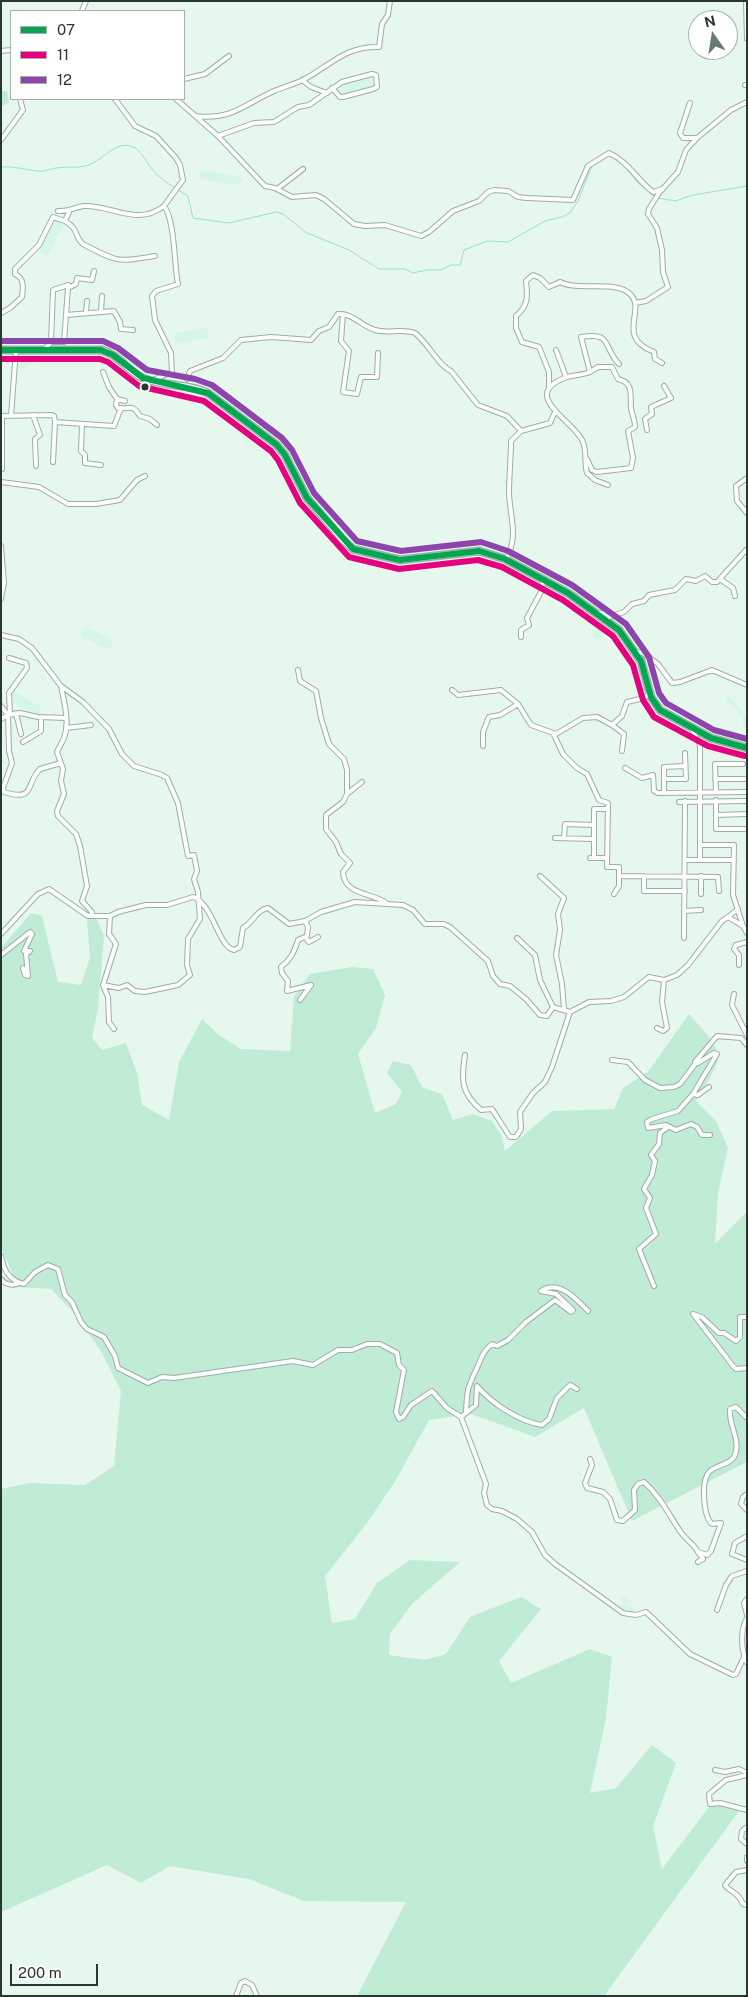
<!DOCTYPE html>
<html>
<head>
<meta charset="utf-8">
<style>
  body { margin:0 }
  #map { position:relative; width:748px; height:1997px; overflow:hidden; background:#e6f7ee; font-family:"Public Sans",sans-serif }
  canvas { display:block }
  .frame { position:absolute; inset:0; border:2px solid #283730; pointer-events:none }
  .legend { position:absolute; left:10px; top:10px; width:175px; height:90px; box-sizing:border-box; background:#fff; border:1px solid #a9afac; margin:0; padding:6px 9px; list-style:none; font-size:15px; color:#283730 }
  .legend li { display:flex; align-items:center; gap:10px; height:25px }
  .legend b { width:25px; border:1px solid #a9afac }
  .north { position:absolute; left:688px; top:10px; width:50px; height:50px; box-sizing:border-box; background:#fff; border:1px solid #a9afac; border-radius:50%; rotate:347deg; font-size:14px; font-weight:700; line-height:20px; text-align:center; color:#283730 }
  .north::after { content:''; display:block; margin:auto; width:18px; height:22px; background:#6a7a72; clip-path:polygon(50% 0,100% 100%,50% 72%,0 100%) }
  .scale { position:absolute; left:10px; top:1964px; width:88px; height:22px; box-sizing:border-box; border:2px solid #283730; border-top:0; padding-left:6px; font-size:15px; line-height:18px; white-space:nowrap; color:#283730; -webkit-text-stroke:4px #fff; paint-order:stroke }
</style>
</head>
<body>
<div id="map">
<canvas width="748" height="1997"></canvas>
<div class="frame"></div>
<ul class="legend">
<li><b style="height:6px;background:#00a651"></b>07</li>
<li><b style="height:6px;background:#e5007d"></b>11</li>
<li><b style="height:6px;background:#8e44ad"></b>12</li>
</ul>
<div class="north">N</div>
<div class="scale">200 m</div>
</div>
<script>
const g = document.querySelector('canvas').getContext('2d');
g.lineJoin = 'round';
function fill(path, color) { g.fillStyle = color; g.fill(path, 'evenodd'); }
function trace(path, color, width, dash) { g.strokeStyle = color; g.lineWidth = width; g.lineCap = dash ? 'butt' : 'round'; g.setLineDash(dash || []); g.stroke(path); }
fill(new Path2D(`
  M371,77L374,87L341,96L337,86Z
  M205,170L242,177L243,180L237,185L201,179L199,174Z
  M54,218L64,223L48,256L38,251Z
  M207,328L209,338L175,344L174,333Z
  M22,352H42L40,359L19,371Z
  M602,622L607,625L598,639L592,635Z
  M86,627L112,639V645L107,649L82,637L81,631Z
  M13,691L42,707L37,716L8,700Z
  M729,696L745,713L747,727H744L742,716L727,702L726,699Z
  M625,1595L629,1601L626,1604L636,1610L628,1616L620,1608L623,1603L620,1599Z`), '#d6f7e6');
fill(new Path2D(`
  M1,91H7L9,102L1,107Z
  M31,913L42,916L58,982L81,985L90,957L87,920L96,917L104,936L98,1009L92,1038L102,1050L126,1043L137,1073L142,1105L169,1120L179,1062L202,1019L219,1035L241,1049L290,1051L294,997L310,974L352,967L373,969L385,995L376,1028L358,1054L375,1113L396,1104L402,1092L387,1073L393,1061L411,1065L422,1087L442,1094L453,1120L473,1114L492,1121L501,1135L505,1151L552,1111L614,1109L623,1088L648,1072L689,1014C727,1058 726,1051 696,1101L716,1121L728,1148L718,1193L715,1244L747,1212V1462L632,1521L584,1408L535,1437L471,1414L429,1420L396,1480L367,1523L325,1576L332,1623L355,1619L377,1583L410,1560L460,1562L412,1604L390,1634L389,1655L425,1660L446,1654L470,1617L521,1597L541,1609L499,1661L511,1683L590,1649L612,1657L606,1718L590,1793L616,1788L652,1745L676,1763L653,1826L662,1869L712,1803L739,1811L604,1996H357L406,1902L304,1901L249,1879L170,1866L141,1883L107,1865L1,1912V1489L30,1483L85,1485L114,1466L121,1391L101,1351L73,1312L51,1289L18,1287L1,1247V948Z`), '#c0ecd6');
trace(new Path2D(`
  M1,167C15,166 26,170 39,171C45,172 51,168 57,168C69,166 81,169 91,164C105,158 118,138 135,148C143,153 147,163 152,169C162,181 175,188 188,196L193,218L229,223L276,212L283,214L307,233L349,250L379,269H405L413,273L427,270H441L451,265H460L464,250L487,241L508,242L545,221L562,217L570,213L578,201L592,166
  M627,169L638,183L654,196
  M658,198L675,201L693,195L747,186`), '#97e3c0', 1);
const minor = new Path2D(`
  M746,1L747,39
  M82,11L86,1
  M1,51L11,50
  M184,79L205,74L229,56
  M302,80L311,87L327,93
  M745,85H747
  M115,99L135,126L156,136L176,158L180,165L183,180L164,206C175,220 174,264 178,284L156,291L152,296L155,320L171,353L172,372L153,380
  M176,99L218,136L265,186L275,188L292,197L316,195L324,199L354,224L365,226L385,225L421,236L429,232L453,211L479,201L488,192L494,190L508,191L518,197L527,198L573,200L588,166L609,153C628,161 637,180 653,192L662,189
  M690,103L680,133L683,138H697
  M196,116C231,121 245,104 274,91C284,87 294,84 303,80C331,65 345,46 379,47L382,24L388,15L390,1
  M218,136L254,123L274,122L298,107L309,105L342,82L372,74L376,75L377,87L373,89L343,97H340L332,88
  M1,140L23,110L20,99
  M277,189L303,169
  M58,211C69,212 75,207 84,206C113,205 137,227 164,206
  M65,221C81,231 73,236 83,244C119,263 117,262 155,256
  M635,303L646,301L668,287L663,272L662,250L657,228L648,214L649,209L659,193L678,172L686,150L697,138L731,110L747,102
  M101,311L102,296
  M86,312L87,301
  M1,313L10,308L22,297C23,287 25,279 15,274V269L39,245L53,217L65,221L69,212
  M343,314L341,341L349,351L343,392L357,394L361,377H377L378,353
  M66,315L114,311L120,322L121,329L133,330
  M51,342L53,290L68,285V288L76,284L77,278L92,280L94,271
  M44,350L51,342H64L68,288
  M556,350L566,377
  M103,372L109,387L117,399L125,401
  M187,379L190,371L223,358L241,340L271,337L311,340L319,331L329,327L338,314C353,313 361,326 375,330C388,334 402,328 415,333C428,343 438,365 451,371L478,405L507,416L521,431
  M549,387V372L539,347L522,342L516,328V316C528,306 528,297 526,281L533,275L540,278L549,287L560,282C580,292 617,279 631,295C646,311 615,337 654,352L655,359L662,363
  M117,399L116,405L118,408C132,409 132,404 140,416L150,419L157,425
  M33,415L40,435L35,439L36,466
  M1,416L52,415L54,416L55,422
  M11,416L16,350
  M82,424L81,451L85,455V463L101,465
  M647,430L645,419L652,414L651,407L671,398L664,386
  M587,459L592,470L597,472L631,468L633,458L628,431L635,427C635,420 632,415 631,408C630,394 634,383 618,379L612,367H598L590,372
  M53,462L55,422L114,426L121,408
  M2,469V416
  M747,478L736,486L737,501L747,513
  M1,482L39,487L68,504H96L120,500L137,480L145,476
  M608,485L595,480L587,473C584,463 587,452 583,442C575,421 517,395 567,377C575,375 583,375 590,372L581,337C613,332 602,346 619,364
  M1,546L4,583L1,599
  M506,559C519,537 510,517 509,493C509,476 511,458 511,441L521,431L550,423L555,412
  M720,579L733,588L735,596
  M596,613H603L609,617L624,612L632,604L644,601L649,595L675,590L686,579L696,581L705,576L712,582H717L747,549
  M1,635L19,639L32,648L61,686L83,702L109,729L122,754L134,766L162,775L167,778L178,803L188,856L194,855L197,871L194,879L198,892L200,919L188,939L187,965L190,975L178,985L145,992L135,991L127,985L119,988L103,985L116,944L109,934L110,916
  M521,637V630L529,625L527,618L542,590L543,579
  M636,652L643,653L658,664L672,683L680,682L712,670L747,685
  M9,658L26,663L27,668L9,693L10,714
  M298,670L300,681L316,691L321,718L329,744L344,759L347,770V794L343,802L326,815V829L336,842L341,854L350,863L343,872C344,896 373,892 388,904
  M61,686C64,702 70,722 64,738C62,743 59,747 57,752L63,769L61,781L64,794L57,811L58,816L76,834L80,846L87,886L82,901L92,912L91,916
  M452,690L458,695L501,690L518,704L531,725L556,734L583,718L597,717L612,725L622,716L627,702L644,698L650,693
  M1,706L8,715L20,713L38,717L66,718
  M16,713L21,734
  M1,719L8,715L9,751L12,763L3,788L4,792C36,802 25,784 40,769L61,763
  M612,725L624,734L622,751
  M66,728L91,725
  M692,729L700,745V860
  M553,733L563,754L577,768L587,774L599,800L608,803L607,867H619V886L614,894
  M23,742L41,731V717
  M483,746V732L489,717L500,715L518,704
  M625,768L642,778L653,775L654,791L658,793L747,792
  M665,779H686L685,753
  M715,779H747
  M716,791L715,764H743
  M664,793V767L685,766
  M347,794L362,782
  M716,800V829H747
  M679,802L747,801
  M716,815L747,814
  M555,838L593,839
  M564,838L565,824L593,825
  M700,845H734L733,895L743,926
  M590,858H607
  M594,858V809H608
  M685,860H734
  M540,876L564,898L558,914L560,930L556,955L562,984L564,1009
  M619,876L718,877L719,891
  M644,876V891H685
  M701,894V876
  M684,911L701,910
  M728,917L738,909
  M1,934L38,894L49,889L88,916H110L118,912L146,905H167L193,897C213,903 218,947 234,950L240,947L243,928C253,923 256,910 268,908L289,924L305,921L321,912L355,902L403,905L413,910L425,924H444L450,927L488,961L493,976L500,984L510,986L526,999L540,1015L547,1016L553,1007
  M306,938L309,942L318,937
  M517,938L535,955L540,980L553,1007
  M684,938L685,801
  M1,955L30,932L32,934L24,951H30L26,954L28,976L25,975L23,968
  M739,965V955L734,949L736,945L747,942
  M103,985L108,997L109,1022L114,1029
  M734,994L732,1005L747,1035
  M300,1000L311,985L287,991L288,981L282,973L281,967C290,960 294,953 298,940L307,936L308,927L305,921
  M553,1007L570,1012L589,1002L611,1001L624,997L649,977L664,980L677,975L688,965L722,921L728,917L743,926L747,933
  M657,1028L663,1031L667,1028L662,1002L664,980
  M465,1055C461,1080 461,1093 481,1110L492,1109L510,1137H516L521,1129L520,1112L533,1093L545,1082L552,1067L570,1012
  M612,1060L628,1062L645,1080L660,1088L674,1087L680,1084L696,1063
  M698,1063L714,1053L717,1054L693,1094L698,1095L709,1087
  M698,1063L695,1062L717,1036L741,1038L747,1045
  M693,1094L678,1111L652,1119L647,1122L648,1128L666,1125L676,1130L691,1124L697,1127L702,1135H710
  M1,1256C4,1271 9,1280 24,1284L35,1272L48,1265L58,1269L65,1295L72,1302L81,1322L87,1329L104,1337L115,1356L118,1368L148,1383L162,1377L174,1378L293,1361L313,1365L338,1350H352L367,1344H380L397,1353L399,1365L404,1370L396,1412L399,1419L403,1417L411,1405L432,1391L447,1408L461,1417L476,1405L477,1386C491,1403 520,1422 542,1425L549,1419L557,1398L570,1385L577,1389
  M1,1279C5,1285 13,1286 20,1283
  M654,1286L639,1249L656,1234L646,1208L650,1198L644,1189L652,1175L655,1161L651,1155L659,1144L660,1133L668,1127
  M747,1317H740V1337L736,1341L724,1333H719L702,1317L693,1314L733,1366L736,1369L747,1368
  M466,1412C467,1391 467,1389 476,1370C482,1358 481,1353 492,1344L497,1346L508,1340L526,1322L555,1300L571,1312L573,1310L556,1294L541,1291C559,1279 576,1299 588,1311
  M461,1417L486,1484L484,1493L487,1505L492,1509L502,1511L517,1519L532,1532L545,1555L555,1564L623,1613L636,1615L646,1612L690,1654L733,1675L736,1674L744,1657
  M590,1459L592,1465L585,1483L587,1488L603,1492L610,1499L617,1520L623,1521L635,1510L634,1490L638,1484L644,1482C660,1496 669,1515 680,1531C685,1539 694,1544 698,1552
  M747,1494L743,1497L741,1504L747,1510
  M747,1536L735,1543L732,1554L747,1560
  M698,1562L703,1559L698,1552L707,1555L711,1551L721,1523L712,1524C703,1516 701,1481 709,1472C715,1465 731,1465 735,1455C741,1440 728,1424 730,1409L736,1407L747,1418
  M747,1599L744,1603L747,1615
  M717,1610L726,1585L732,1576L747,1571
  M747,1618C740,1629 741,1651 747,1663
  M715,1770L725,1772L739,1769L747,1773
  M747,1775L726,1780L709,1794L710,1804L720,1803L747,1810
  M747,1827L742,1831L741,1839L747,1844
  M747,1857V1861
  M747,1870L736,1872L725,1885C729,1892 738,1891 743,1904L747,1905
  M236,1996L241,1983L245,1981L252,1985L257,1996`);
const highway = new Path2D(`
  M1,350H101C119,354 127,371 143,378C164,387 188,383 208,393L277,445L285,455L307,498L343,540L353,549L400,560L479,551L505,559L568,593L619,630L641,661L651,697L660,710L711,738L747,748`);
trace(minor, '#9eada6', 6);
trace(highway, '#9eada6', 9);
trace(minor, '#fbfefc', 4);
trace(highway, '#fbfefc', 6);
trace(new Path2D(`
  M1,350H101L113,355L143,378L208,393L277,445L285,455L307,498L353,549L400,560L479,551L505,559L568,593L619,630L641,661L651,697L660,710L711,738L747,748`), '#00a651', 6);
trace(new Path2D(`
  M1,359H100L108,362L139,386L204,401L271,451L278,460L300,503L349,557L399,569L478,560L502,567L563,600L613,636L633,665L643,700L654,717L708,746L745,756`), '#e5007d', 6);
trace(new Path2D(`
  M1,341H103L118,348L147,370L195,379L212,385L282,438L292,450L314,493L357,541L401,551L481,542L508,551L572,585L626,624L649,657L659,693L666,703L714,730L747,739`), '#8e44ad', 6);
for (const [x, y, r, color] of [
  [145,387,4.5,"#283730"]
]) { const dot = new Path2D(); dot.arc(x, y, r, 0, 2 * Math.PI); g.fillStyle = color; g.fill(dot); trace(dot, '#fff', 2); }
</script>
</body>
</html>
